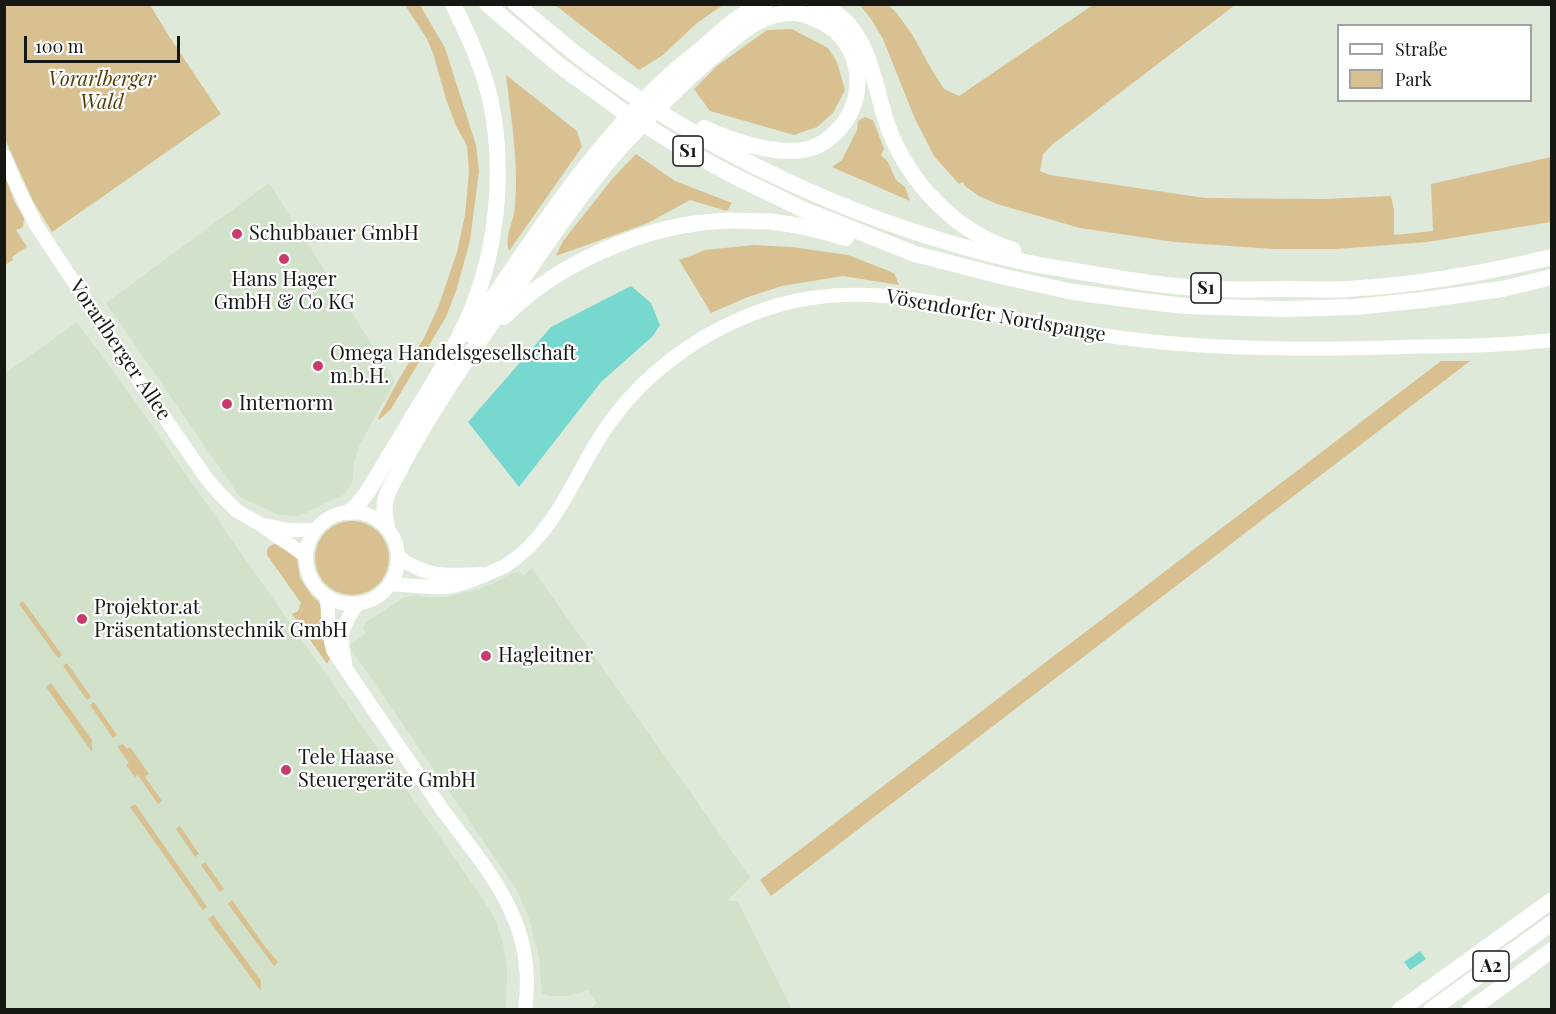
<!DOCTYPE html>
<html>
<head>
<meta charset="utf-8">
<style>
  body { margin:0 }
  #map { position:relative; width:1556px; height:1014px; overflow:hidden; background:#dee9d9; font-family:"Playfair Display",serif }
  canvas { display:block }
  .frame { position:absolute; inset:0; border:6px solid #141712; pointer-events:none }
  .legend { position:absolute; left:1337px; top:24px; width:195px; height:78px; box-sizing:border-box; background:#fff; border:2px solid #a1a2a0; margin:0; padding:8px 10px; list-style:none; font-size:18px; color:#141712 }
  .legend li { display:flex; align-items:center; gap:12px; height:30px }
  .legend b { width:30px; border:2px solid #a1a2a0 }
  .scale { position:absolute; left:24px; top:36px; width:156px; height:27px; box-sizing:border-box; border:3px solid #141712; border-top:0; padding-left:8px; font-size:18px; line-height:21px; white-space:nowrap; color:#141712; -webkit-text-stroke:4px #fff; paint-order:stroke }
</style>
</head>
<body>
<div id="map">
<canvas width="1556" height="1014"></canvas>
<div class="frame"></div>
<ul class="legend">
<li><b style="height:8px;background:#fff"></b>Straße</li>
<li><b style="height:16px;background:#d9c091"></b>Park</li>
</ul>
<div class="scale">100 m</div>
</div>
<script>
const g = document.querySelector('canvas').getContext('2d');
g.lineJoin = 'round';
function fill(path, color) { g.fillStyle = color; g.fill(path, 'evenodd'); }
function trace(path, color, width, dash) { g.strokeStyle = color; g.lineWidth = width; g.lineCap = dash ? 'butt' : 'round'; g.setLineDash(dash || []); g.stroke(path); }
function drawText(font, color, halo, rows, align = 'center') {
  g.font = font + ' "Playfair Display",serif'; g.lineWidth = 4.5; g.setLineDash([]); g.textBaseline = 'middle'; g.strokeStyle = halo; g.fillStyle = color; for (const [text, x, y, turn = 0] of rows) {
    g.save(); g.translate(x, y); g.rotate((+turn || 0) * Math.PI / 180); g.textAlign = isNaN(turn) ? turn : align; if (halo) g.strokeText(text, 0, 0); g.fillText(text, 0, 0); g.restore();
  }
}
fill(new Path2D(`
  M269,183L395,381L360,444L354,463L352,483L348,489L343,495L303,514L296,516L279,515L240,497L106,303Z
  M77,322L136,403L483,899L495,920L503,943L507,968L506,1009H5L4,374Z
  M532,568L750,877L728,900L738,902L792,1009H590L597,1003L588,990L567,996H549L542,993L539,958L530,921L517,890L349,646L366,633L363,628L365,623L403,598L416,595L424,597H446L467,592L487,586L511,574L518,572L524,575Z`), '#d2e1ca');
fill(new Path2D(`
  M5,4L150,5L169,36L221,114L52,232L33,201L5,139Z
  M405,5H420L445,48L476,145L479,171L470,241L456,291L446,317L391,409L379,420L378,418L399,379L424,338L439,305L457,252L465,215L469,172L467,146L456,126L446,99L433,53L427,39Z
  M555,5H723L697,23L663,55L639,70Z
  M860,5H888L896,12L912,34L933,72L944,89L959,96L1093,5H1235L1053,144L1043,154L1040,171L1050,175L1205,198L1323,199L1391,196L1394,210V235L1433,231L1431,184L1551,157V222L1427,242L1337,249H1273L1174,242L1080,228L997,204L979,196L965,186L963,182L959,184L934,156L915,119L883,39L871,19Z
  M792,29L828,48L837,62L845,90L833,113L817,127L794,135L710,111L694,89L717,66L767,30Z
  M506,75L577,131L582,147L509,251C504,237 514,221 515,206C519,162 511,118 506,75Z
  M865,117L873,120L884,149L881,155L888,162L896,180L905,187L910,201L832,167L842,160L857,130L858,121Z
  M636,154L675,181L732,203L727,211L690,200L648,223L556,256L563,241L613,178Z
  M5,175L14,201L24,218L23,227L16,230L27,247L12,257L13,260L5,265Z
  M753,245L792,247L848,255L894,273L899,285L843,276L782,286L748,297L711,313L679,260L693,255L705,250Z
  M1441,361H1470L771,896L760,880Z
  M315 558a37 37 0 1 1 74 0a37 37 0 1 1-74 0Z
  M275,544L293,554L297,559L300,578L312,596L318,601L322,609L330,657L329,660L327,664L292,614L298,611L301,603L267,555C266,548 269,546 275,544Z
  M23,601L62,655L58,658L19,604Z
  M67,663L91,697L87,700L63,666Z
  M51,683L92,740V752L46,687Z
  M94,702L117,735L113,738L90,705Z
  M123,744L127,749L130,747L149,774L145,777L162,801L158,804L138,775L135,777L126,765L129,763L117,746Z
  M135,804L207,907L203,910L130,807Z
  M180,826L199,854L195,857L176,829Z
  M205,862L224,889L220,892L201,865Z
  M232,900L266,948L278,962L274,966L228,904Z
  M213,915L261,981V991L208,919Z`), '#d9c091');
fill(new Path2D(`
  M631,286L651,303L660,325L653,336L601,382L519,487L468,422L551,327Z
  M1420,951L1426,959L1410,970L1404,962Z`), '#76d8ce');
trace(new Path2D(`
  M4,156L14,180L36,225L142,385L207,479L218,492L237,511L260,524L306,556
  M306 558a46 46 0 1 1 92 0a46 46 0 1 1-92 0Z
  M264,525L289,530H315
  M398,557C430,579 445,575 481,574
  M390,584C409,585 429,588 448,587C463,585 471,580 485,575C493,571 501,569 508,564C560,530 577,465 613,418C654,364 711,326 775,306C857,281 936,303 1017,319C1057,328 1098,335 1138,340C1226,350 1315,350 1403,347C1453,346 1502,346 1552,340
  M327,597L329,633L333,650C369,703 405,756 442,809C466,842 494,874 511,911C525,942 530,976 525,1010
  M345,662C339,635 341,628 357,604`), '#fff', 14);
trace(new Path2D(`
  M487,4L559,65L621,110L682,148L736,177L802,209L915,254L1005,277L1073,292L1118,298L1184,306L1283,309L1355,307L1423,300L1502,289L1552,277
  M516,4C550,33 584,62 621,87C737,166 869,225 1006,258C1034,265 1064,269 1093,274C1135,281 1177,288 1220,289C1242,290 1265,289 1287,289C1307,289 1328,290 1348,289C1417,285 1485,273 1552,257
  M815,4C869,19 872,80 887,124C907,181 955,232 1013,250
  M504,317C557,263 645,225 720,221C730,220 739,221 748,221C757,221 766,221 775,222C799,225 823,231 846,238
  M469,334C529,244 589,149 670,75C680,66 691,58 701,49C721,32 739,13 764,4
  M350,512C365,499 372,484 382,468C393,450 404,431 415,413C436,379 457,345 472,309C498,244 505,166 490,98C482,65 468,35 453,4
  M387,527C385,518 383,508 386,498C389,486 398,475 403,463C428,417 457,373 487,330C530,269 571,204 620,148C649,116 679,86 711,58C735,38 760,11 795,13C806,14 817,19 827,25C866,49 867,105 834,134C826,142 815,148 804,150C774,155 732,141 704,128
  M1400,1010L1552,900
  M1431,1010L1552,923
  M1470,1010L1552,950`), '#fff', 16);
for (const [x, y, r, color] of [
  [237,234,6,"#c83b6a"],
  [284,259,6,"#c83b6a"],
  [318,366,6,"#c83b6a"],
  [227,404,6,"#c83b6a"],
  [82,619,6,"#c83b6a"],
  [486,656,6,"#c83b6a"],
  [286,770,6,"#c83b6a"]
]) { const dot = new Path2D(); dot.arc(x, y, r, 0, 2 * Math.PI); g.fillStyle = color; g.fill(dot); trace(dot, '#fff', 2); }
for (const [x, y, w] of [
  [688,151,30],
  [1206,288,30],
  [1491,966,36]
]) { const box = new Path2D(); box.roundRect(x - w / 2, y - 15, w, 30, 4.5); g.fillStyle = '#fff'; g.fill(box); trace(box, '#141712', 1.5); }
drawText('bold 18px', '#141712', null, [
  ["S1",688,151],
  ["S1",1206,288],
  ["A2",1491,966]
]);
drawText('italic 20px', '#543d05', '#fff', [
  ["Vorarlberger",102,80],
  ["Wald",102,103]
]);
drawText('20px', '#141712', '#fff', [
  ["Schubbauer GmbH",249,234],
  ["Hans Hager",284,280,"center"],
  ["GmbH & Co KG",284,303,"center"],
  ["Omega Handelsgesellschaft",330,354],
  ["m.b.H.",330,377],
  ["Internorm",239,404],
  ["Projektor.at",94,608],
  ["Präsentationstechnik GmbH",94,631],
  ["Hagleitner",498,656],
  ["Tele Haase",298,758],
  ["Steuergeräte GmbH",298,781]
], 'left');
drawText('20px', '#141712', '#fff', [
  ["Vösendorfer Nordspange",996,316,10],
  ["Vorarlberger Allee",120,350,56]
]);
</script>
</body>
</html>
